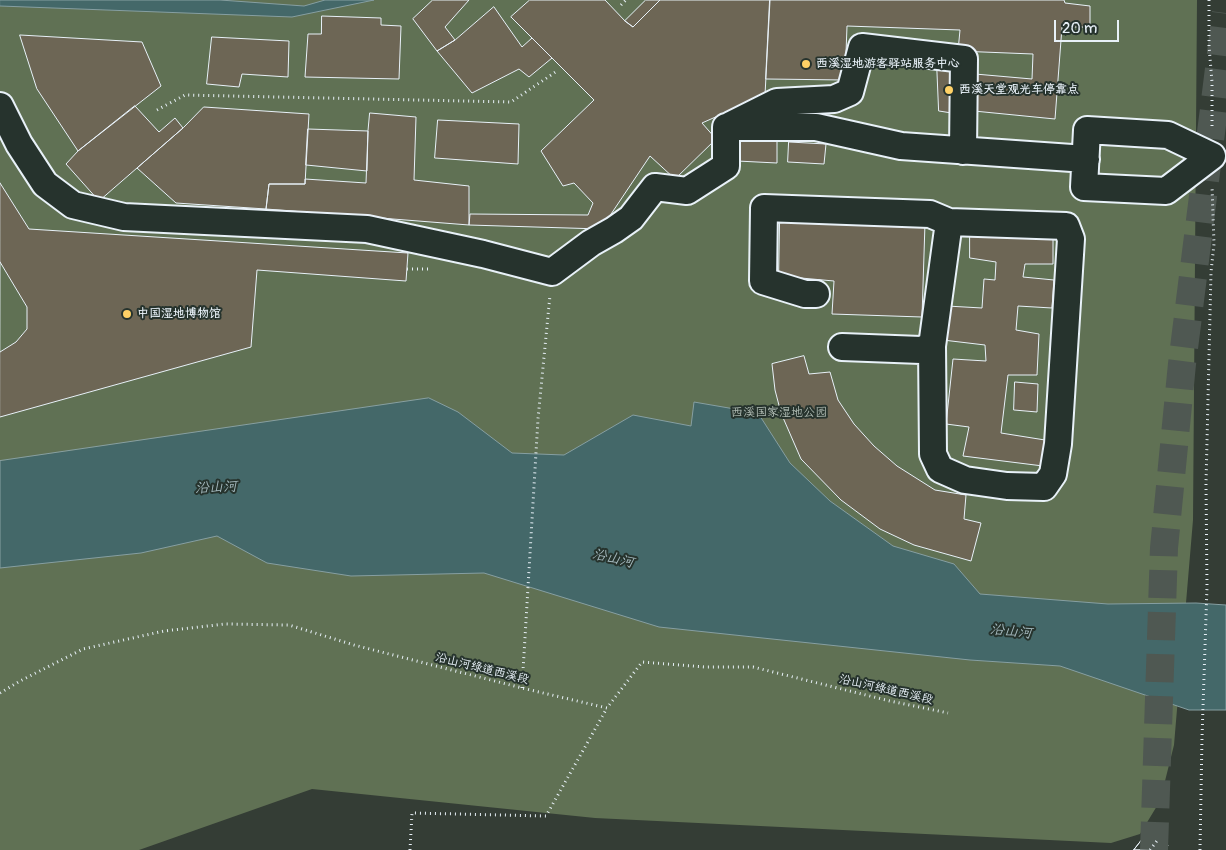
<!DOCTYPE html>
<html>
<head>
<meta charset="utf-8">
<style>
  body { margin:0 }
  #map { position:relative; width:1226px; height:850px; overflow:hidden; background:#343d35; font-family:Pangolin,sans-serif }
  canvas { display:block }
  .scale { position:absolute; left:1054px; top:20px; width:65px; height:22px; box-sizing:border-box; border:2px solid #e8f1f8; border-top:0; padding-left:6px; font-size:15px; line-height:18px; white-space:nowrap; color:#e8f1f8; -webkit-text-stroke:4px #26332d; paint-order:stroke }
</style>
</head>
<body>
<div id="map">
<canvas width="1226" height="850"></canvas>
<div class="scale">20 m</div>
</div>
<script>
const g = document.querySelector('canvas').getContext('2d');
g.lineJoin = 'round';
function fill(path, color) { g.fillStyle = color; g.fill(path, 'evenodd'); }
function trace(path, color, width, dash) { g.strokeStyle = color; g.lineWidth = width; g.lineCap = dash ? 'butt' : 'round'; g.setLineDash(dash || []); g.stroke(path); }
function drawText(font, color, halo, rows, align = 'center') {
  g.font = font + ' Pangolin,"LXGW WenKai TC",sans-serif'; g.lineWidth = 4; g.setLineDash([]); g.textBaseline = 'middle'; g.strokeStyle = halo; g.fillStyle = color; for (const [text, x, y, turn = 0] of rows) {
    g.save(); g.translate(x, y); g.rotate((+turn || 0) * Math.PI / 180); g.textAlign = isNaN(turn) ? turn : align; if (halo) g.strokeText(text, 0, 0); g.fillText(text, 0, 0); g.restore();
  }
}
fill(new Path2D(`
  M0,0H1197L1193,520L1174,745L1160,801L1140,834L1111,843L595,818L312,789L139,850H0Z`), '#607154');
const water = new Path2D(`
  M0,0H220L304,6L325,0H374L292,17L0,6Z
  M429,398L458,412L512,453L564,455L633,415L691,426L694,402L758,413L790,463L830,501L893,546L954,564L980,594L1108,604L1196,603L1226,605V710H1189L1060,666L970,660L659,627L484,573L351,576L267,563L217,536L141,553L0,568V461Z`);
fill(water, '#446869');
trace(water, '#869fa2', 1);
const building = new Path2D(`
  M433,0H469L445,27L455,40L437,51L413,19Z
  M530,0H605L625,21L633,27L660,0H770L765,95L702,123L716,139L675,179L650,156L601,229L469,225L470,214L588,215L593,203L574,183L563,186L541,151L594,100L511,17Z
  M646,0H660L633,27L625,21Z
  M770,0H1064L1065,3L1090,6V27H1062L1055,119L974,111L975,74L1032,79L1033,54L958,51L960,30L847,26L845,80L766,79Z
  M494,7L522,47L532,38L552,58L529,77L519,69L472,93L437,51L455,40Z
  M322,16L381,18V25L401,26L399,79L305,77L308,34H321Z
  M20,35L142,42L161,86L78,151L37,89Z
  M212,37L289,41L288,77L242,74L239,87L207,84Z
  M937,64L962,68L958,114L939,111Z
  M135,106L159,132L175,118L183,128L99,201L66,164L78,151Z
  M204,107L309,114L305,184H269L266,209L176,203L137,168L183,128Z
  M370,113L416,117L414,180L469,186V225L266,209L269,184H305V179L366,183L368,131Z
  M438,120L519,124L518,164L435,158Z
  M308,129L368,131L367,171L306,165Z
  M737,140H777V163L737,161Z
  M789,142L826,144L824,164L788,162Z
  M0,183L29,229L408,253L406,281L257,270L251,347L0,417Z
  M780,220L925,223L922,317L832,314L834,281L779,276Z
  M970,236L1053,239V264H1025L1023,277L1054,280L1052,308L1018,306L1016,330L1039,334L1037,375H1008L1001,433L1045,440L1043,466L963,456L969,427L946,424L953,359L986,361L985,345L943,340L947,306L982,308L984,279L995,280L996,262L970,258Z
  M0,262L27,307V329L16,342L0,352Z
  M804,356L809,374L830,372L838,400L854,424L874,446L897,466L935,490L966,495L964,519L981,523L971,561L914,545L880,529L841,500L801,459L781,413L775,390L772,364Z
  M1015,382L1038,384L1037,412L1014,410Z
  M1149,831L1168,845L1165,850H1134Z
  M1149,831L1168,845L1165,850H1134Z`);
fill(building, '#6d6655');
trace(building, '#e8f1f8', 1);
trace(new Path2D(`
  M1154,850L1164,548L1182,364L1226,13`), '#4f5852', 28, [28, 14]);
const minor = new Path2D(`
  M0,106L19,144L45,184L73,205L124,217L367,229L483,254L552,272L591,243L614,230L631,218L655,187L687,191L726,166V127H816L901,146L1086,159
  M731,125L777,102L834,99L850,92L862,47L964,59L963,151
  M1087,130L1168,135L1212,156L1166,191L1084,187Z
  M816,294H805L763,281L764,208L930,214L949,222
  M842,347L921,350L932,346L949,222L1066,226L1071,239L1058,444L1053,474L1044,487L1007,486L965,480L940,469L933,454L932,346`);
trace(minor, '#e8f1f8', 30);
trace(new Path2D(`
  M1209,0V46L1212,82V130
  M621,5L626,0
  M157,110L185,95L511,102L557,71
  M407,269H431
  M522,688L538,419L550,295
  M0,693L20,681L83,649L164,631L225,624L289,625L354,645L522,688L607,708L642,662L705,667H753L890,701L948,713
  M410,850L412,813L546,816L607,708
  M1150,850L1159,838
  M1200,850L1202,737L1207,587L1206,484L1211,272L1214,244L1212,186`), '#e8f1f8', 3, [1, 4]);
trace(minor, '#26332d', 26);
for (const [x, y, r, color] of [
  [806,64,5,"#ffd166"],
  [949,90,5,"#ffd166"],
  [127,314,5,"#ffd166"]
]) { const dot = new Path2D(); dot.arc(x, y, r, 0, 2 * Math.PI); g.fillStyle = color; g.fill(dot); trace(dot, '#26332d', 2); }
drawText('bold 12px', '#e8f1f8', '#26332d', [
  ["西溪湿地游客驿站服务中心",816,64],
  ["西溪天堂观光车停靠点",959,90],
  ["中国湿地博物馆",137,314]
], 'left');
drawText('12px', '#b2beb6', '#26332d', [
  ["西溪国家湿地公园",779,413]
]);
drawText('12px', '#e8f1f8', '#26332d', [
  ["沿山河绿道西溪段",482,669,14],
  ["沿山河绿道西溪段",886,690,13]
]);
drawText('italic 14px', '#a6babf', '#26332d', [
  ["沿山河",216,488,-3],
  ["沿山河",613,559,13],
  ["沿山河",1011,632,6]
]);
</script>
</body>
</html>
